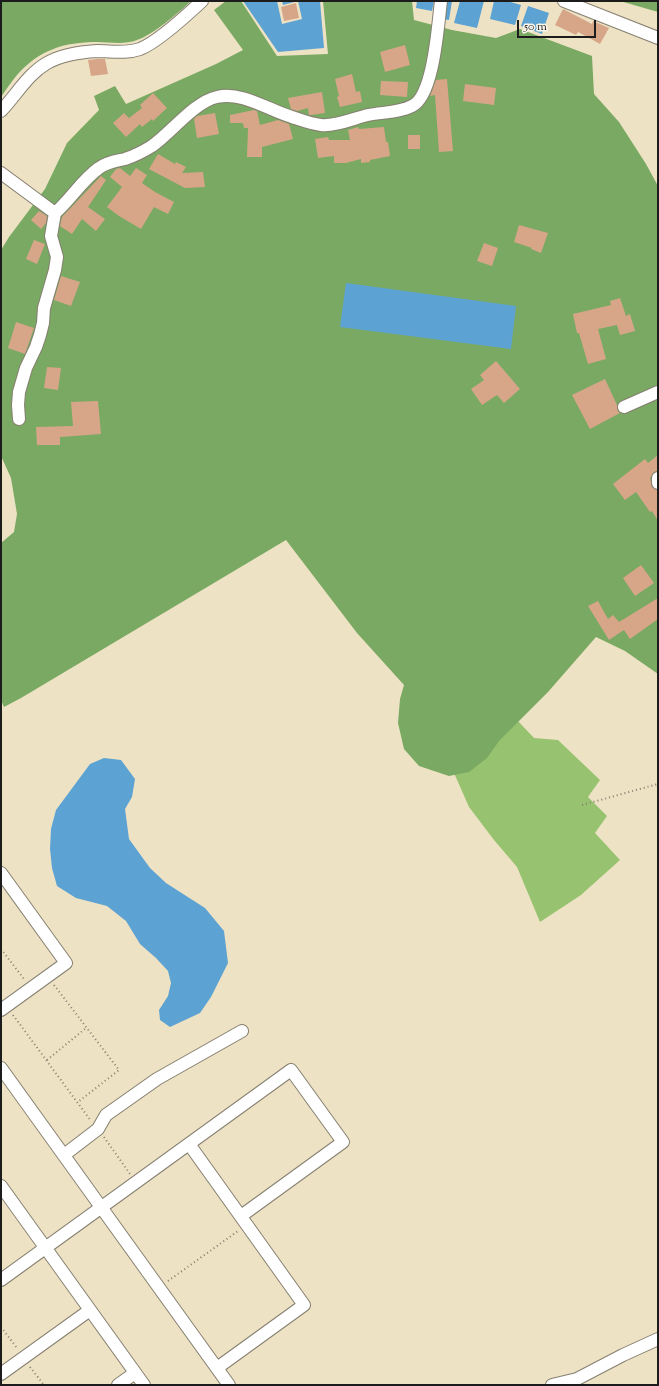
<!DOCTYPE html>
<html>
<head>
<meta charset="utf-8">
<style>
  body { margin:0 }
  #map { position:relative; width:659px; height:1386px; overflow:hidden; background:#eee2c4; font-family:"Sorts Mill Goudy",serif }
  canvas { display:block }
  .frame { position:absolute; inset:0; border:2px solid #1c1c1c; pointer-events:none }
  .scale { position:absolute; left:517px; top:20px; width:79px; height:18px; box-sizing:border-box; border:2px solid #1c1c1c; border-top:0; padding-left:5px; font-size:12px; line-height:14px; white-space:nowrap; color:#1c1c1c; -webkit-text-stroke:3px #fbf7ec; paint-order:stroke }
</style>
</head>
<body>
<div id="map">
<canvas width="659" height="1386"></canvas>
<div class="frame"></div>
<div class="scale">50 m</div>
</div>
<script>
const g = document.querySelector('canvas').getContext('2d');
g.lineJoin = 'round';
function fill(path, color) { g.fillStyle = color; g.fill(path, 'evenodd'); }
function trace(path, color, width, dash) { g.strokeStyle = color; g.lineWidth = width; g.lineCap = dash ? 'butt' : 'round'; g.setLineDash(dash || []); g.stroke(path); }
fill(new Path2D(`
  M517,720L534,738L558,740L600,780L588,797L607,816L595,833L620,860L581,895L540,922L517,867L494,840L469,807L454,773Z`), '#97c370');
fill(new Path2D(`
  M1,1H191C177,14 154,34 137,40C124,45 110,42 97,42C64,42 39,50 17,75C11,82 6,90 1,97Z
  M226,1H241L277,56L328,54L323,1H412L414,20L452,30L496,38L520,29L592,56L594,94L619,122L646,164L658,186V674L625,651L596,637L548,692L499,741L487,758L469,772L449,776L419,766L404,749L398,723L400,699L404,685L357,633L286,540L21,698L4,707L1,700V543L14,532L17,514L11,478L1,456V250L9,237L45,189L67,143L99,110L94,96L115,86L126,104L216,64L243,50L214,10Z
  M620,1H658V12Z`), '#79a962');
fill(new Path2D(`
  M243,1H277L282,24L302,19L298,1L283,5L282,1H320L324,48L278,52Z
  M417,1H434L432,11L416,8Z
  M445,1H452L449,20L442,19Z
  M460,1H484L477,28L454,23Z
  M494,1H507L521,5L515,25L490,19Z
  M528,6L549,13L542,34L521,26Z
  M346,283L516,306L511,349L340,327Z
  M104,758L121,760L135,779L132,797L125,809L129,839L150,868L166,883L205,908L224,931L228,963L211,997L200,1013L170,1027L160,1020L159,1010L168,996L171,983L168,971L156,958L140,944L126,921L107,906L76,898L57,886L52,868L50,849L51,829L56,810L90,764Z`), '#5ca2d2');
fill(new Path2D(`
  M296,3L299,18L284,21L281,7Z
  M563,9L592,24L593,21L609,28L600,44L578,32L576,35L555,25Z
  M405,45L410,65L385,72L380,52Z
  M97,59H105L108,74L91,76L88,60Z
  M352,74L356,92L360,91L362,102L340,107L337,97L339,96L335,79Z
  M447,79L453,151L439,152L435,95L430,96L436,80Z
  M381,81L408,82L407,97L380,95Z
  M465,84L496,88L494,105L463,101Z
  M322,92L325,113L311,115H309L308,108L297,111L291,109L288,98Z
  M153,93L167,108L153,121L152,119L142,127L140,124L126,137L113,123L124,113L129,118L142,108L140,105Z
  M254,110L257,111L260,125L278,120L289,124L293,139L262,147V157H247L248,128H244L243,123H230V115Z
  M215,113L219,134L197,138L194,119L197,116Z
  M358,127L359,129L384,127L386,142H388L390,156L370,160V162L361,163V159L346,163H334V156L318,158L315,139L328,137L329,140H350L348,130Z
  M408,135H420V149H408Z
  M158,154L175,164L176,162L186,167L182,173L203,172L205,187L185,188L149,169Z
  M120,168L130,176L136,168L147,175L142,183L155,192L174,202L168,214L154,207L141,229L119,216L107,207L122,187L110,177L116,169Z
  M101,176L106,180L88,207L105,219L96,231L82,219L72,234L60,226L62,217Z
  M39,211L47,216L46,223L41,229L31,220Z
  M519,225L548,233L541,253L531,249L532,248L514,242Z
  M34,240L45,244L37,264L26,259Z
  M484,243L498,248L492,266L477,261Z
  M61,276L80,282L71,306L54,300Z
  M620,298L626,316L630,314L635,331L620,335L617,325L598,329L606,359L588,364L579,333H577L573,314L611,305L610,301Z
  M16,322L34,328L25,354L8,348Z
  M496,361L520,389L504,403L497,395L482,405L471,389L484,380L480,375Z
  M47,367L61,368L58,390L44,388Z
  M605,379L617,405V410L620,413L590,429L572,395Z
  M98,401L101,434L60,437V445H37L36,427L73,426L71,402Z
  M658,455V471L654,472L650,478L652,487L658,490V521L652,511L650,512L636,492L625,500L613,484L645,459L648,463Z
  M641,565L654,583L635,596L623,578Z
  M658,598V619L630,639L624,630L609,640L588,606L598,601L608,619L613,615L619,622Z`), '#d7a689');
const minor = new Path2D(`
  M564,1L658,38
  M1,111C17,94 28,74 47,63C61,55 81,52 97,51C111,51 126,54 140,49C158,42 187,15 202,1
  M1,173L55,213C71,199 82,180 99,168C107,162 116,161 125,159C134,156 144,151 152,146C171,133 194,102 217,97C242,91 268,110 292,117C301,120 311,124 321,125C333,127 355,118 368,115C382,112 399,113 412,106C434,96 438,23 441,1
  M624,407L658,392
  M19,419L18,405L19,392L26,368L36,347L40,335L43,323L44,308L55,270L57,257L51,236L55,213
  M658,478V483
  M1,873L66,963L1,1010
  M1,1068L229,1385
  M189,1144L304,1305L217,1368
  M64,1155L98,1129L106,1115L157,1079L242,1031
  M1,1186L144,1385
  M1,1280L291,1070L343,1142L241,1216
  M1,1374L90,1310
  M118,1385L135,1373
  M552,1385L577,1379L623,1355L658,1339`);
trace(minor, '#857f70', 14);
trace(new Path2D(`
  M582,805L658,784
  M1,949L24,979
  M54,985L119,1070L78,1102
  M13,1015L91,1121
  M47,1060L86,1028
  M104,1137L130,1174
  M168,1281L238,1231
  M1,1327L17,1348
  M30,1367L44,1385`), '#857f70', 2, [1, 3]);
trace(minor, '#fff', 12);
</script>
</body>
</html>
